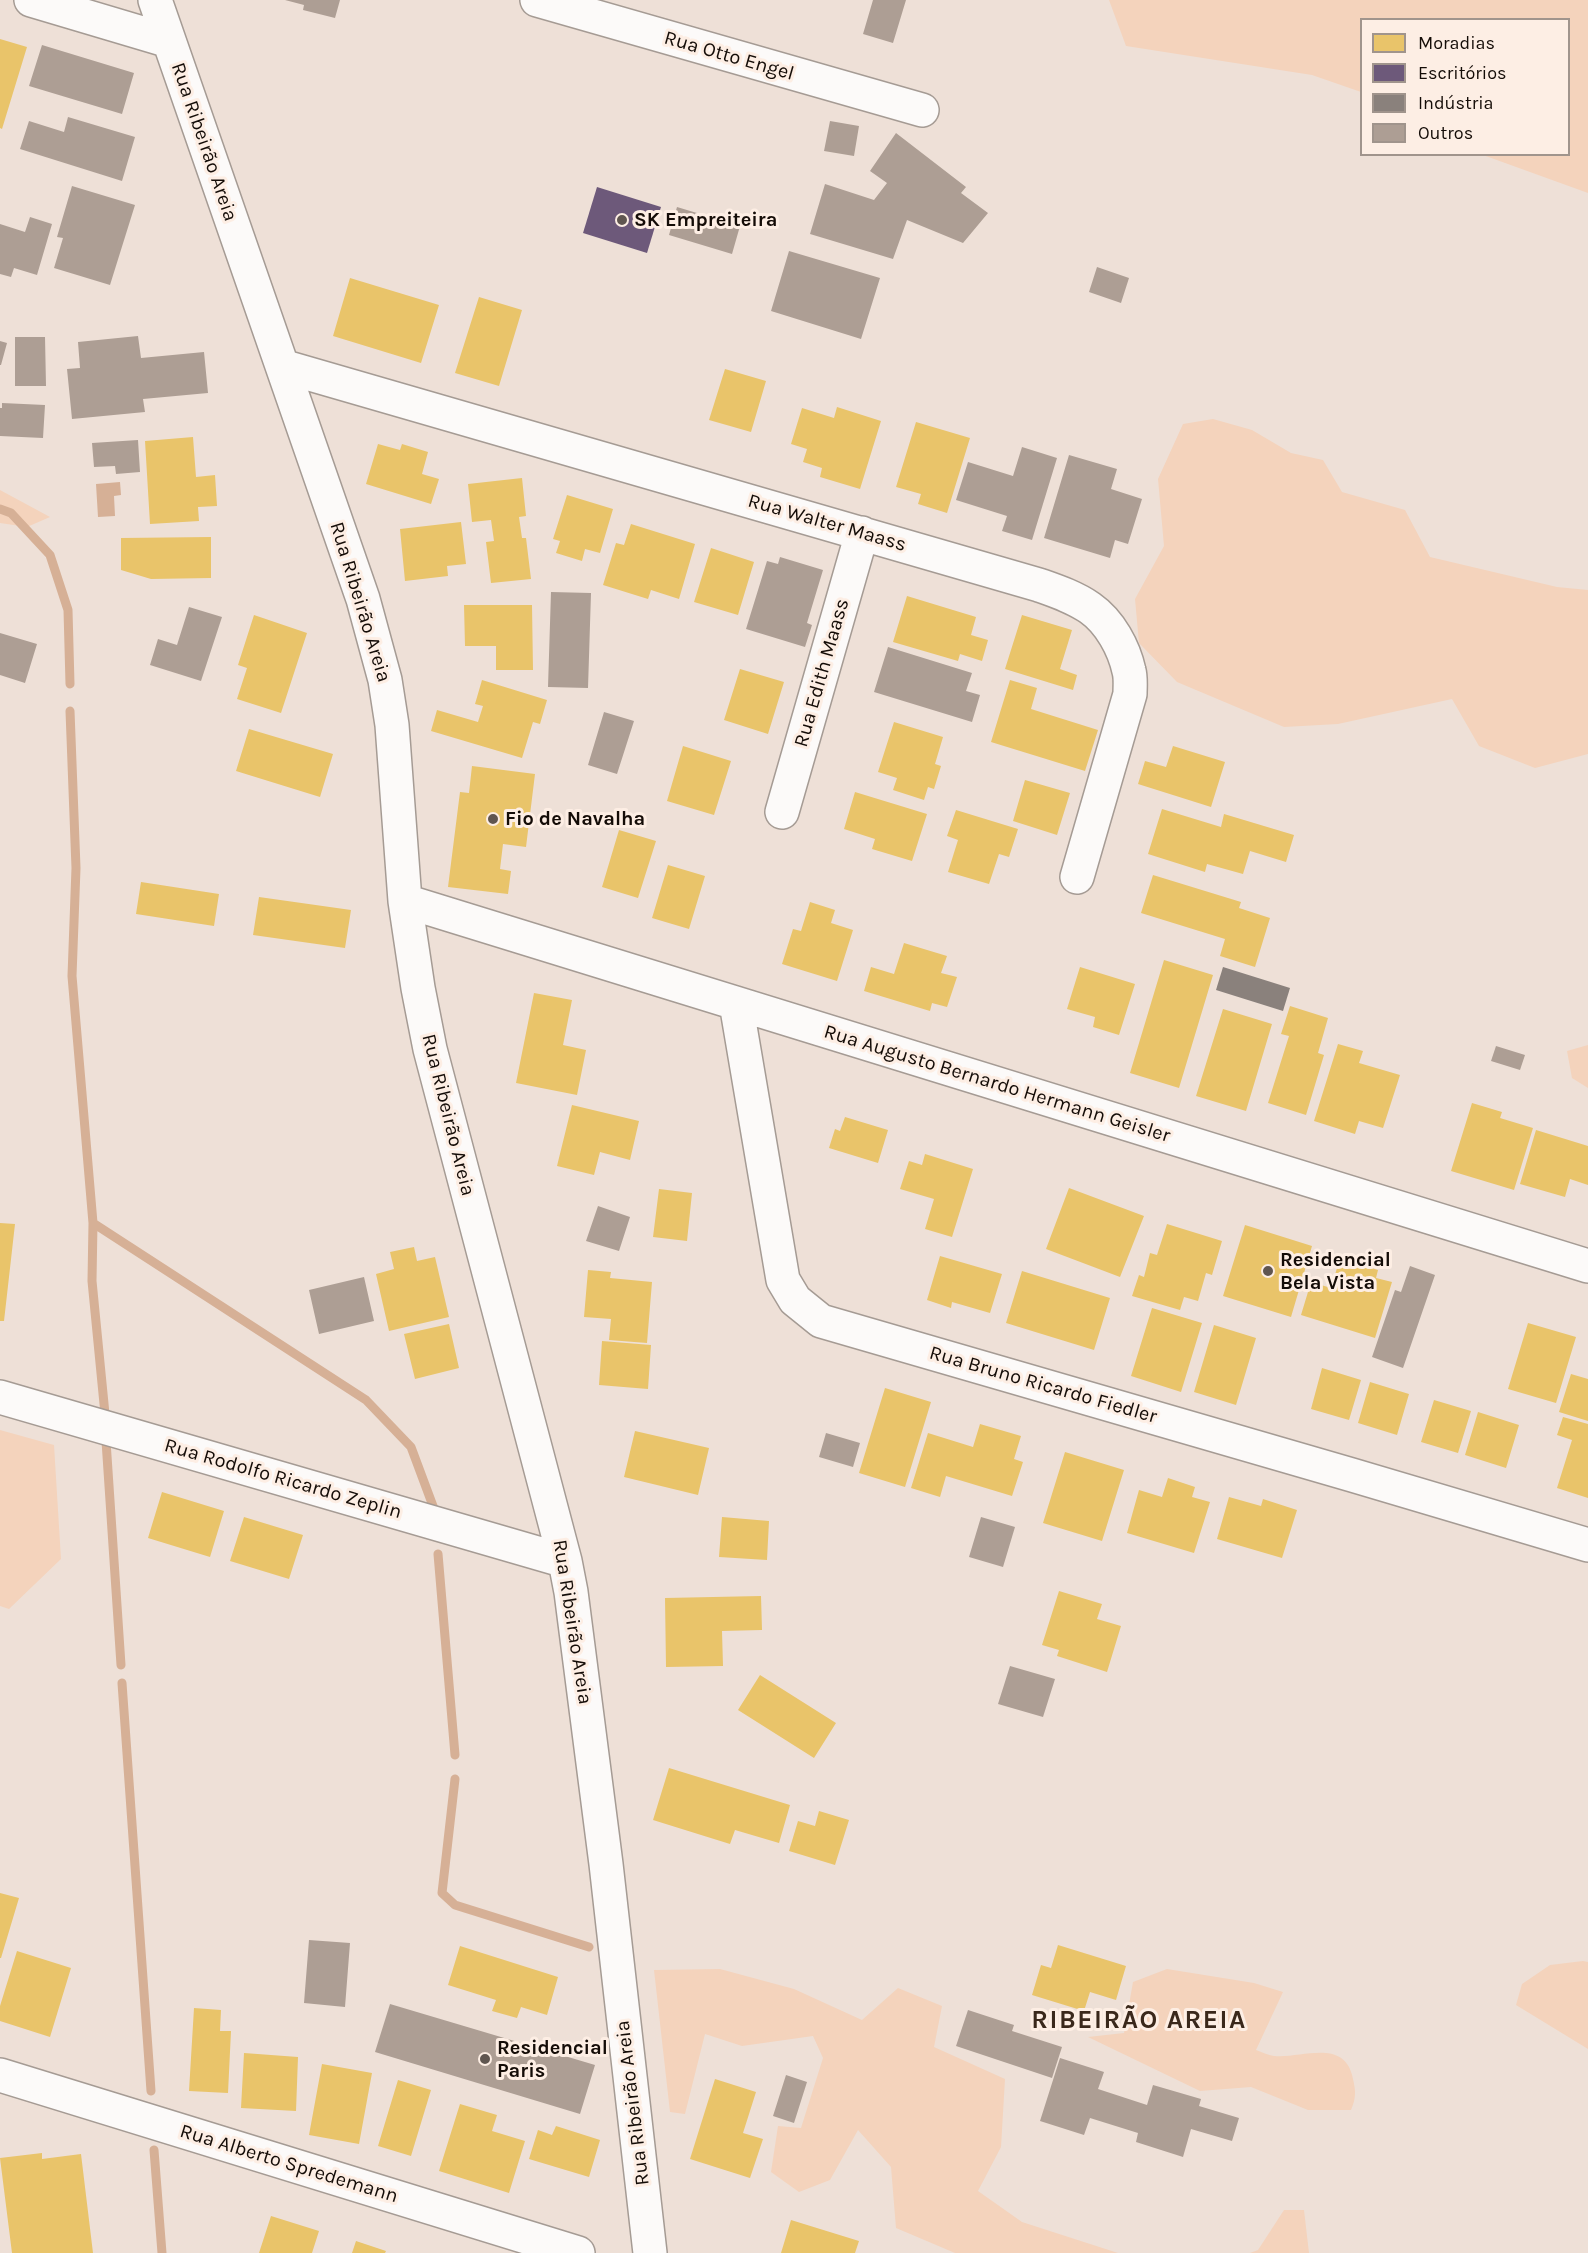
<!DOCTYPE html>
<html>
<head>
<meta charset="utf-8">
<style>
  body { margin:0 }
  #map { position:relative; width:1588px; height:2253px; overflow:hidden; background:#eee0d7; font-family:Karla,sans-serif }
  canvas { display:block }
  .legend { position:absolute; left:1360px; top:18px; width:210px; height:138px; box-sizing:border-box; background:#fdeee4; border:2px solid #a0948c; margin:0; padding:8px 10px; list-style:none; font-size:18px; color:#140c07 }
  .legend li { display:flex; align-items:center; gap:12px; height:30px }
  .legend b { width:30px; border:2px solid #a0948c }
</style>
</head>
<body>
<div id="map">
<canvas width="1588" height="2253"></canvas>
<ul class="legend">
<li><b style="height:16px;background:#e9c46a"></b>Moradias</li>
<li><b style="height:16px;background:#6d597a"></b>Escritórios</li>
<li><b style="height:16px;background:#8a817c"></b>Indústria</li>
<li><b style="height:16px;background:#ad9e94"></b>Outros</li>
</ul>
</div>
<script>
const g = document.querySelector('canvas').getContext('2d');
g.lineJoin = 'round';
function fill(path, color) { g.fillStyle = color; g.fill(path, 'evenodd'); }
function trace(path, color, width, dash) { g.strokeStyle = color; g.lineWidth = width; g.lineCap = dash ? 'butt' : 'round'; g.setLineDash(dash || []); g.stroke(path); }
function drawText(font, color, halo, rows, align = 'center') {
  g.font = font + ' Karla,sans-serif'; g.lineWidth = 6; g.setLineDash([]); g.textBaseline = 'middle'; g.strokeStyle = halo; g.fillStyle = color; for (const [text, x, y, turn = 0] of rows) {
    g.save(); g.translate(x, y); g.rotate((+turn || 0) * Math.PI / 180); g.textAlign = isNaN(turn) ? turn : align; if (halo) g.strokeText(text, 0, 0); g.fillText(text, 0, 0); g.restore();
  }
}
fill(new Path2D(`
  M1109,0H1588V193L1483,155L1568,154V20H1362L1361,92L1312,75L1126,46Z
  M1213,419L1252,430L1291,453L1323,460L1342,492L1405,510L1430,557L1557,587L1588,590V754L1535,768L1479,746L1452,699L1338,724L1284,727L1177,682L1139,643L1135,599L1164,546L1158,479L1183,424Z
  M0,490L50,517L27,527L0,523Z
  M1588,1045V1088L1572,1078L1567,1051Z
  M0,1430L54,1445L61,1559L9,1609L0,1606Z
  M1583,1961L1588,1962V2049L1516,2005L1522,1984L1550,1965Z
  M720,1969L794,1989L862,2020L898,1988L942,2006L934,2047L1005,2079L1001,2147L978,2191L1022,2222L1118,2253H955L896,2228L891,2167L858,2130L830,2180L799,2192L771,2172L778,2126L801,2128L823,2058L813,2036L742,2046L705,2034L685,2114L670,2112L654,1970Z
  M1167,1969L1254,1983L1283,1992L1256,2050C1262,2052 1268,2055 1274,2056C1301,2059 1345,2037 1353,2079C1356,2092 1356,2098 1351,2110H1308L1251,2087L1200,2091L1088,2037L1124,2033L1133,1982Z
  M1284,2210H1304L1309,2253H1250L1258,2250Z`), '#f4d3bc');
fill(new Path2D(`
  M120,482L121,495L114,496L115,516L98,517L96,484Z`), '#d6b096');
fill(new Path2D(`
  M0,39L27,47L2,129L0,128Z
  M350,278L439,305L421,363L333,336Z
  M479,297L522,310L499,386L455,373Z
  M725,369L766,381L751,432L709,420Z
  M837,407L881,421L860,489L820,477L822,468L803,462L807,449L791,444L802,408L834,418Z
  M916,422L970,438L947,513L918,504L921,494L896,487Z
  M193,437L196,477L215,475L217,506L198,507L199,521L150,524L145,441Z
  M378,444L400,450L402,444L428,452L422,474L439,479L431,504L366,484Z
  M522,478L526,516L519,517L522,538H526L531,579L491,583L486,542L494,541L491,520L472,522L468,484Z
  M567,495L613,509L600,553L585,549L582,561L556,553L560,541L553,539Z
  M461,522L466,564L447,566L448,576L405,581L400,529Z
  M631,524L695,544L679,599L651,590L648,599L603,585L616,543L624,545Z
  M211,537V578L151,579L121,570V538Z
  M711,548L754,562L738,615L694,602Z
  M907,596L976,617L971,635L988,640L982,661L960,654L958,661L893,642Z
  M464,605H532L533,670H496V646H465Z
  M254,615L307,633L281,713L237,699L247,668L238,665Z
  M1022,615L1072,630L1060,669L1077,675L1073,690L1005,669Z
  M740,669L784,682L768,734L724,720Z
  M482,680L547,700L540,724L533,722L522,758L431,731L437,710L478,722L483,706L475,704Z
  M1010,680L1037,688L1031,709L1098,730L1085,771L991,742Z
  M894,722L943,737L935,764L941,766L934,789L928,787L924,800L893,790L897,778L878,772Z
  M249,729L333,754L320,797L236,771Z
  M683,746L731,761L714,815L667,801Z
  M1173,746L1225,762L1211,807L1138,784L1145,761L1166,767Z
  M472,766L535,774L526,847L503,844L500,869L511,871L508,894L448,887L460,792L469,793Z
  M1025,780L1070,793L1057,835L1013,821Z
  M855,792L927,814L912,861L872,849L875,839L844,829Z
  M1162,809L1221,827L1224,814L1294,835L1286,862L1250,851L1243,874L1207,864L1205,872L1148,854Z
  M956,810L1018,829L1009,857L999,854L989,884L948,872L958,840L947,836Z
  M619,830L656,841L638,898L602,887Z
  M668,865L705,876L689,929L652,918Z
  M1153,875L1241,902L1239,908L1270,918L1255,967L1220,956L1225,939L1141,913Z
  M141,882L219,894L214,926L136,914Z
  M259,897L351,910L345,948L253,935Z
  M810,902L835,910L831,923L853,930L837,981L782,964L793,929L801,931Z
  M904,943L947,956L941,973L957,977L947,1007L932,1003L930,1011L864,991L871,967L894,974Z
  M1164,960L1213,975L1179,1088L1130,1073Z
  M1080,967L1135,984L1119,1035L1093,1027L1095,1017L1067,1009Z
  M534,993L572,1000L563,1045L586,1050L577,1095L516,1083Z
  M1290,1006L1328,1018L1318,1053L1324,1055L1306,1115L1268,1103L1289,1036L1281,1034Z
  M1223,1009L1272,1024L1246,1111L1196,1096Z
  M1338,1044L1363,1051L1359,1063L1400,1075L1383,1128L1359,1121L1355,1134L1314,1121Z
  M1472,1103L1502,1112L1500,1118L1533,1128L1514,1190L1451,1171Z
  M572,1105L639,1121L630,1160L600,1152L594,1175L557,1166Z
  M845,1117L888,1130L878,1163L829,1148L835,1129L840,1131Z
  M1536,1130L1588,1146V1185L1570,1179L1565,1197L1520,1184Z
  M925,1154L973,1169L952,1237L925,1229L934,1199L900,1189L909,1161L922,1165Z
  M1069,1188L1144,1216L1120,1277L1046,1249Z
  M659,1189L692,1193L687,1241L653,1237Z
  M0,1223L15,1224L4,1321H0Z
  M1167,1224L1222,1241L1212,1275L1206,1273L1198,1301L1184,1297L1180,1310L1132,1296L1139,1275L1144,1277L1150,1253L1157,1255Z
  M1245,1225L1312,1246L1291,1317L1223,1296Z
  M414,1247L417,1261L435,1257L449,1317L389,1331L376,1274L394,1269L390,1252Z
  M940,1256L1002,1274L990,1313L952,1302L951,1308L927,1300Z
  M1340,1258L1378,1270L1376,1278L1392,1282L1375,1338L1301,1315L1311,1282L1331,1288Z
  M588,1270L611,1272L610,1278L652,1282L647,1343L609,1340L611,1319L584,1317Z
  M1022,1271L1110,1298L1094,1350L1006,1323Z
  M1152,1308L1202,1323L1181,1392L1131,1376Z
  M1528,1323L1576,1337L1556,1403L1508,1389Z
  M449,1324L459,1368L415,1379L404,1334Z
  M1214,1325L1256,1338L1236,1405L1194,1392Z
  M602,1341L651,1345L648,1389L599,1385Z
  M1322,1368L1361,1380L1349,1420L1311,1409Z
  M1571,1374L1588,1379V1421L1559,1412Z
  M1370,1382L1409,1394L1397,1435L1358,1423Z
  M885,1388L931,1402L905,1487L859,1473Z
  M1434,1400L1471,1411L1458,1453L1421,1442Z
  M1478,1412L1519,1425L1506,1468L1465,1455Z
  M1563,1417L1588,1424V1498L1557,1488L1572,1440L1557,1435Z
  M980,1424L1021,1436L1014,1459L1023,1462L1012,1496L946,1476L940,1497L911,1488L928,1433L973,1447Z
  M635,1431L709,1448L698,1495L624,1477Z
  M1065,1452L1124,1470L1102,1541L1043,1523Z
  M1168,1478L1195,1487L1192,1497L1210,1502L1194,1553L1127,1533L1139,1490L1162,1497Z
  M162,1492L224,1511L210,1557L148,1538Z
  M1229,1497L1261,1506L1263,1499L1297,1510L1282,1558L1217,1539Z
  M244,1517L303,1535L289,1579L230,1561Z
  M722,1517L769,1521L767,1560L719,1557Z
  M1059,1591L1102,1604L1097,1619L1121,1626L1107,1672L1057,1656L1059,1650L1042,1645Z
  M761,1596L762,1630L722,1631L723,1666L666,1667L665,1598Z
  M760,1675L836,1723L814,1758L738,1710Z
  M669,1768L790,1805L779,1843L735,1830L730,1844L653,1820Z
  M819,1811L849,1820L835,1865L789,1851L798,1821L815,1826Z
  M0,1893L19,1898L1,1958H0Z
  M1058,1945L1126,1966L1116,2000L1090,1992L1084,2011L1032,1995L1041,1965L1051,1968Z
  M460,1946L558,1977L547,2015L521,2007L517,2018L492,2011L496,2000L448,1985Z
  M17,1951L71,1968L50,2037L0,2021V2006Z
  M194,2008L221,2010L220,2031H231L228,2093L189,2091Z
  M244,2053L298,2057L296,2111L241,2108Z
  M322,2064L372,2073L359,2144L309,2135Z
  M715,2079L756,2092L743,2133L763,2139L750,2178L690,2159Z
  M398,2080L431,2090L411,2156L378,2146Z
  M460,2104L497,2115L492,2131L525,2141L509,2193L439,2171Z
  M556,2126L600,2140L589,2177L529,2159L538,2130L552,2135Z
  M42,2153V2159L81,2154L93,2253H12L0,2158Z
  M271,2216L319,2231L312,2253H259Z
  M791,2220L859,2241L855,2253H781Z
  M356,2241L386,2251L385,2253H352Z`), '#e9c46a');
fill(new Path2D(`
  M597,187L661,207L647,253L583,233Z`), '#6d597a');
fill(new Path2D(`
  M1223,967L1290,988L1283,1011L1216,990Z`), '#8a817c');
trace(new Path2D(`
  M0,509L11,513L50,555L68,610L70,684
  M70,711L76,868L72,976L93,1223L92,1281L105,1414
  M93,1223L366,1400L411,1447L433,1506
  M106,1441L121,1665
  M438,1554L455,1755
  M122,1683L151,2091
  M455,1779L442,1893L455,1905L589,1947
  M154,2150L162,2253`), '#d6b096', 9);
fill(new Path2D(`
  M285,0H340L335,18L303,10L304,5Z
  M873,0H906L893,43L863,34Z
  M42,45L134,73L122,114L29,86Z
  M68,117L135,137L122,181L20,149L29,121L64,132Z
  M830,121L859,126L854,156L824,151Z
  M896,133L966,187L961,193L988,213L963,243L907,220L893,259L810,234L825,184L874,200L887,183L870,171Z
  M72,186L135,205L110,285L54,268L63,238L57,237Z
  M677,207L740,226L732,254L669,235Z
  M30,217L52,224L37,275L14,268L11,277L0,274V224L25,232Z
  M789,251L880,278L861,339L771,311Z
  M1097,267L1129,278L1121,303L1089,292Z
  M138,336L141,358L204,352L208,393L143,399L145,412L72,419L67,369L80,368L78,342Z
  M15,337H45L46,386H15Z
  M0,341L7,343L1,365H0Z
  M2,403L45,405L43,438L0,436V408H2Z
  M138,440L140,472L116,474L115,466L94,467L92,443Z
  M1022,447L1057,458L1032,540L1002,531L1007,516L956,500L968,462L1013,476Z
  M1069,455L1117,469L1111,489L1142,499L1128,544L1115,540L1110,558L1044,538Z
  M780,557L823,570L807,623L812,625L805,647L746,629L767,561L778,564Z
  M551,592L591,593L588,688L548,687Z
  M189,607L222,617L201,681L150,665L158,639L177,645Z
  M0,633L37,644L25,683L0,675Z
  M888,647L972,673L966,691L980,695L972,722L874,692Z
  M604,712L634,721L617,774L588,765Z
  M1496,1046L1525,1055L1520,1070L1491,1061Z
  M598,1206L630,1217L619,1251L586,1241Z
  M1410,1266L1435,1275L1403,1368L1372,1357L1395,1290L1401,1292Z
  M364,1277L374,1321L319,1334L309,1290Z
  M826,1433L860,1443L853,1467L819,1457Z
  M981,1517L1015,1527L1003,1567L969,1557Z
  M1010,1666L1055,1679L1043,1717L998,1704Z
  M309,1940L350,1943L345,2007L304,2003Z
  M390,2004L595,2065L580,2114L375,2052Z
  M968,2010L1014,2025L1012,2031L1062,2047L1052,2078L956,2046Z
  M1060,2058L1104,2072L1098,2089L1147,2105L1153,2085L1201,2099L1199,2106L1239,2118L1232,2141L1191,2129L1183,2157L1136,2142L1138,2133L1090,2118L1084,2135L1040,2121Z
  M786,2075L807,2082L794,2123L773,2116Z`), '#ad9e94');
const street = new Path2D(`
  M31,0L169,41
  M155,0L363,599L385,680L392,725L405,901L418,988L430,1049L565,1561L571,1592L606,1864L650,2253
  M537,0L922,110
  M282,366L1039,585C1056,591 1074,597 1090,608C1110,622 1124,648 1129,671C1131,678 1130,687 1130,694L1077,877
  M782,812L862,533
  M405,901L1588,1266
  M736,1003L783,1280L795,1300L821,1321L1352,1475L1588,1545
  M0,1397L565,1561
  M0,2075L578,2253`);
trace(street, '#a59b94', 36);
trace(street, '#fcfaf9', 33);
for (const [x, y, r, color] of [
  [622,220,6,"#605650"],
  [493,819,6,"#605650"],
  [1268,1271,6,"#605650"],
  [485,2059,6,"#605650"]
]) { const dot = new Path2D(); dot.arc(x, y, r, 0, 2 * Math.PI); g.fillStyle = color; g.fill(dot); trace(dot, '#fdeee4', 2); }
drawText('20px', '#140c07', '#fdeee4', [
  ["Rua Otto Engel",729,56,16],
  ["Rua Ribeirão Areia",204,142,71],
  ["Rua Walter Maass",827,523,16],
  ["Rua Ribeirão Areia",360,602,73],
  ["Rua Edith Maass",822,673,-74],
  ["Rua Augusto Bernardo Hermann Geisler",997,1084,17],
  ["Rua Ribeirão Areia",448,1115,76],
  ["Rua Bruno Ricardo Fiedler",1043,1385,16],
  ["Rua Rodolfo Ricardo Zeplin",283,1479,16],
  ["Rua Ribeirão Areia",572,1622,81],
  ["Rua Ribeirão Areia",633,2103,-97],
  ["Rua Alberto Spredemann",289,2164,17]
]);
drawText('bold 20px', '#140c07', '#fdeee4', [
  ["SK Empreiteira",634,220],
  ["Fio de Navalha",505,819],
  ["Residencial",1280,1260],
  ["Bela Vista",1280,1283],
  ["Residencial",497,2048],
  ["Paris",497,2071]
], 'left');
g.letterSpacing = '1.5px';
drawText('bold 26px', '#3a281b', '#fdeee4', [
  ["RIBEIRÃO AREIA",1139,2021]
]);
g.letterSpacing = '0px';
</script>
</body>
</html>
